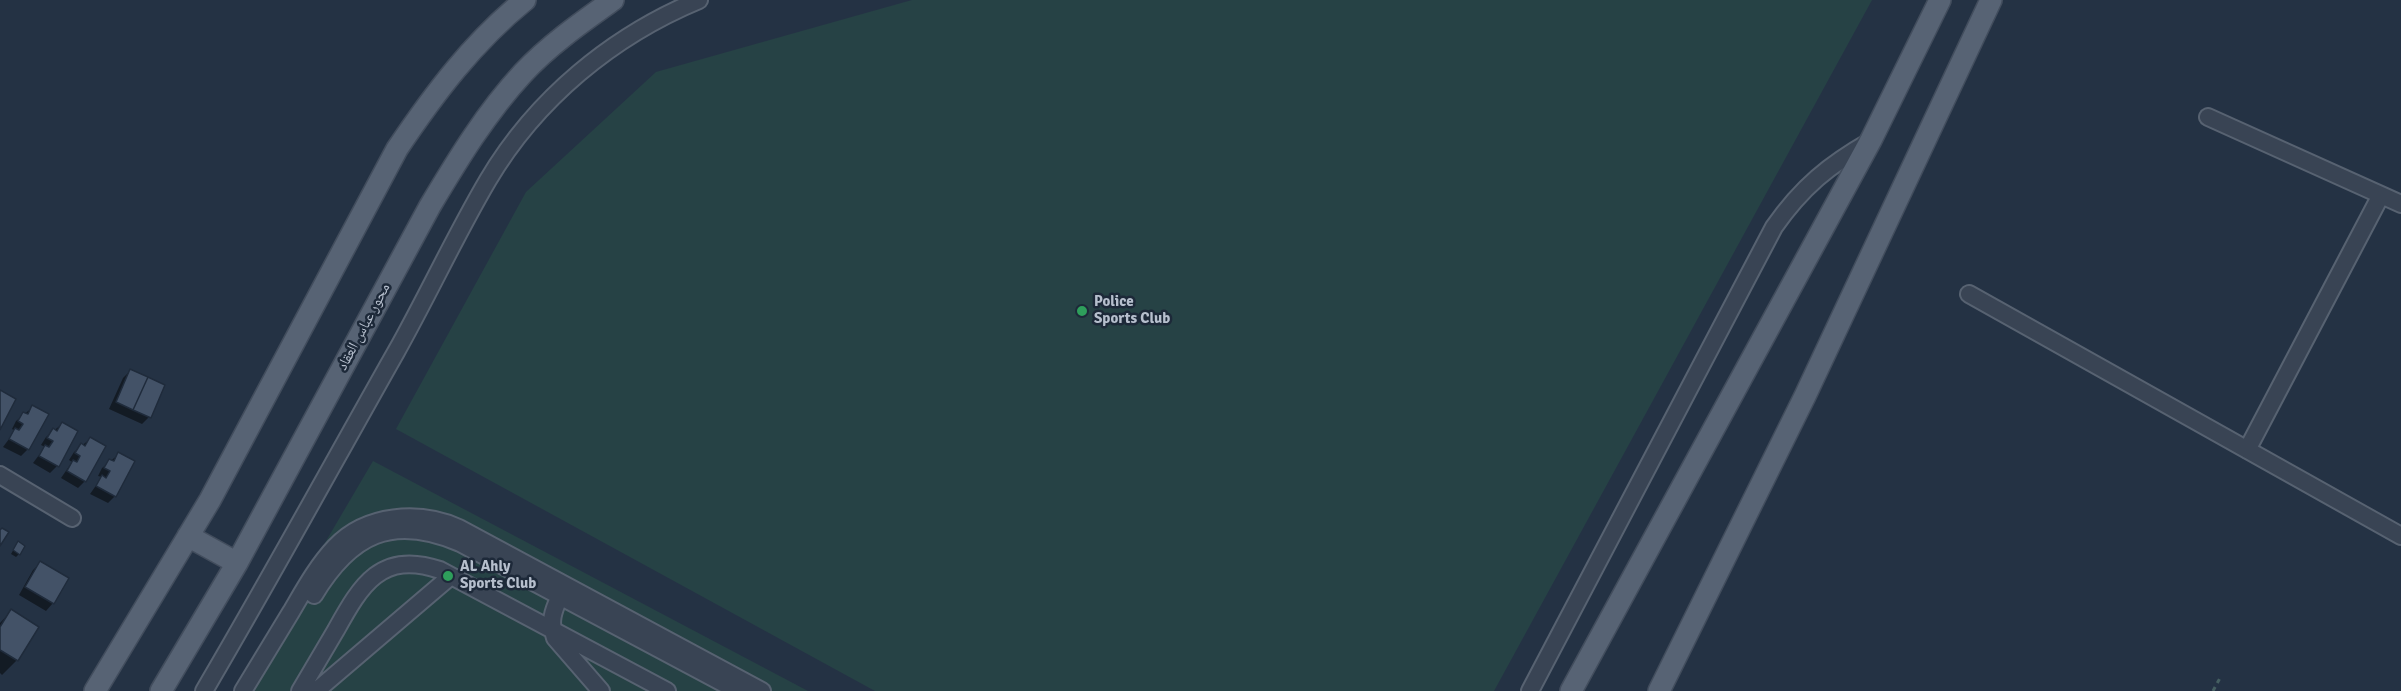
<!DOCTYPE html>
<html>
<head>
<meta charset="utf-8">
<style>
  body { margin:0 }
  canvas { display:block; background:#243244 }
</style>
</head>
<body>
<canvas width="2401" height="691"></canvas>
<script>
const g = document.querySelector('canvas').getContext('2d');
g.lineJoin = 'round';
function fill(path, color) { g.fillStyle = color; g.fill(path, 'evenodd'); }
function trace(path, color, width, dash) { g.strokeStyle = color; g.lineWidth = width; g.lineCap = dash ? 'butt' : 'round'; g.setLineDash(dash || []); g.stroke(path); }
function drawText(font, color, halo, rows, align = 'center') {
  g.font = font + ' Signika,"Noto Naskh Arabic",sans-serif'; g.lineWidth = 5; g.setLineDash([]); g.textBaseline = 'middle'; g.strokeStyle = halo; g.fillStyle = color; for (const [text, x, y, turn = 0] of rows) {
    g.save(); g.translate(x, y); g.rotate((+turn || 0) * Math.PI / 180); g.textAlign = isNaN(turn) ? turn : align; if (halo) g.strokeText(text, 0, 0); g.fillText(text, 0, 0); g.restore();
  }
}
fill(new Path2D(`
  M912,0H1872L1494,691H875L396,429L526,192L656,72Z
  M373,461L808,691H238Z`), '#264245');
fill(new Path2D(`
  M131,370L149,417L142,424L109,409L123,378Z
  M33,407L28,449L21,456L3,447L15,431L12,429L16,421Z
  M62,424L57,466L50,473L33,463L45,447L41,445L46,437Z
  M90,439L85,481L78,488L61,478L72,462L69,460L74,452Z
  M119,454L115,496L108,503L90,494L102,477L98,476L102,468Z
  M15,547L19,554L16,557L11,554Z
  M40,563L67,579L53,603L46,611L19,595L33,570Z
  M11,611L17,660L2,675L0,673V623Z`), '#0007');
const building = new Path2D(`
  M130,369L148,377L133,410L116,402Z
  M148,377L165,385L151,418L133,410Z
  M0,390L16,399L0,430Z
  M32,405L49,414L29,450L9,439L15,428L19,430L23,424L18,421L23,412L28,414Z
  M62,422L78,431L59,467L39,456L45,445L49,447L53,441L47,438L53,428L57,431Z
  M90,437L106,446L86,482L67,471L73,460L77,462L80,456L75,453L81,443L85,446Z
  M118,452L135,461L116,497L96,486L102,475L106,478L110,471L104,468L109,459L114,461Z
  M2,528L9,532L0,546V530Z
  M18,541L25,546L20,555L13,550Z
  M40,561L69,578L54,604L25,587Z
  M11,609L39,627L18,661L0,650V627Z`);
fill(building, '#435267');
trace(building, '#1f2b3b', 1.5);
const minor = new Path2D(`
  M2208,117L2401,204
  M1969,294L2401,536
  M2247,450L2381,195
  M0,475L72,518
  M314,595C351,534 392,514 460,543L738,691
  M560,596C553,611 549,622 555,638L601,691
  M204,691C270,579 332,465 396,352C428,295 455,236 488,180C536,99 612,36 699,0
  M243,691C259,665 275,638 291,612C304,590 317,566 335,547C366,514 419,510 459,528L762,691
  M300,691C312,671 324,650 336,630C361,585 381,550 440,570L667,691
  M316,691L451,576
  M1530,691L1774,227C1802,187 1829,165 1871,141`);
const major = new Path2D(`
  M188,536L237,563
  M95,691L210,500L397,149C434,94 473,42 525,0
  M161,691L237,563L430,206C458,159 486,113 523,73C549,45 582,22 613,0
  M1571,691L1871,140L1940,0
  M1659,691L1805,396L1991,0`);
trace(minor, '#576271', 20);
trace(major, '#424d5d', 24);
trace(new Path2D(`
  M2213,691L2220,678`), '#455f61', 3, [4.5, 4.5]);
trace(minor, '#394454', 16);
trace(major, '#576374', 21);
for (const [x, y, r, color] of [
  [1082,311,6,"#2e9e5b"],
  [448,576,6,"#2e9e5b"]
]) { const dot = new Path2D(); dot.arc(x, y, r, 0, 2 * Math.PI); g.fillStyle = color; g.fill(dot); trace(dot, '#1d2939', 2); }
drawText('bold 15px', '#b6bfcd', '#1d2939', [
  ["Police",1094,302],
  ["Sports Club",1094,319],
  ["AL Ahly",460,567],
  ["Sports Club",460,584]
], 'left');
drawText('15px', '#b6bfcd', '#1d2939', [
  ["محور عباس العقاد",364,327,-62]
]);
</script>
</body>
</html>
